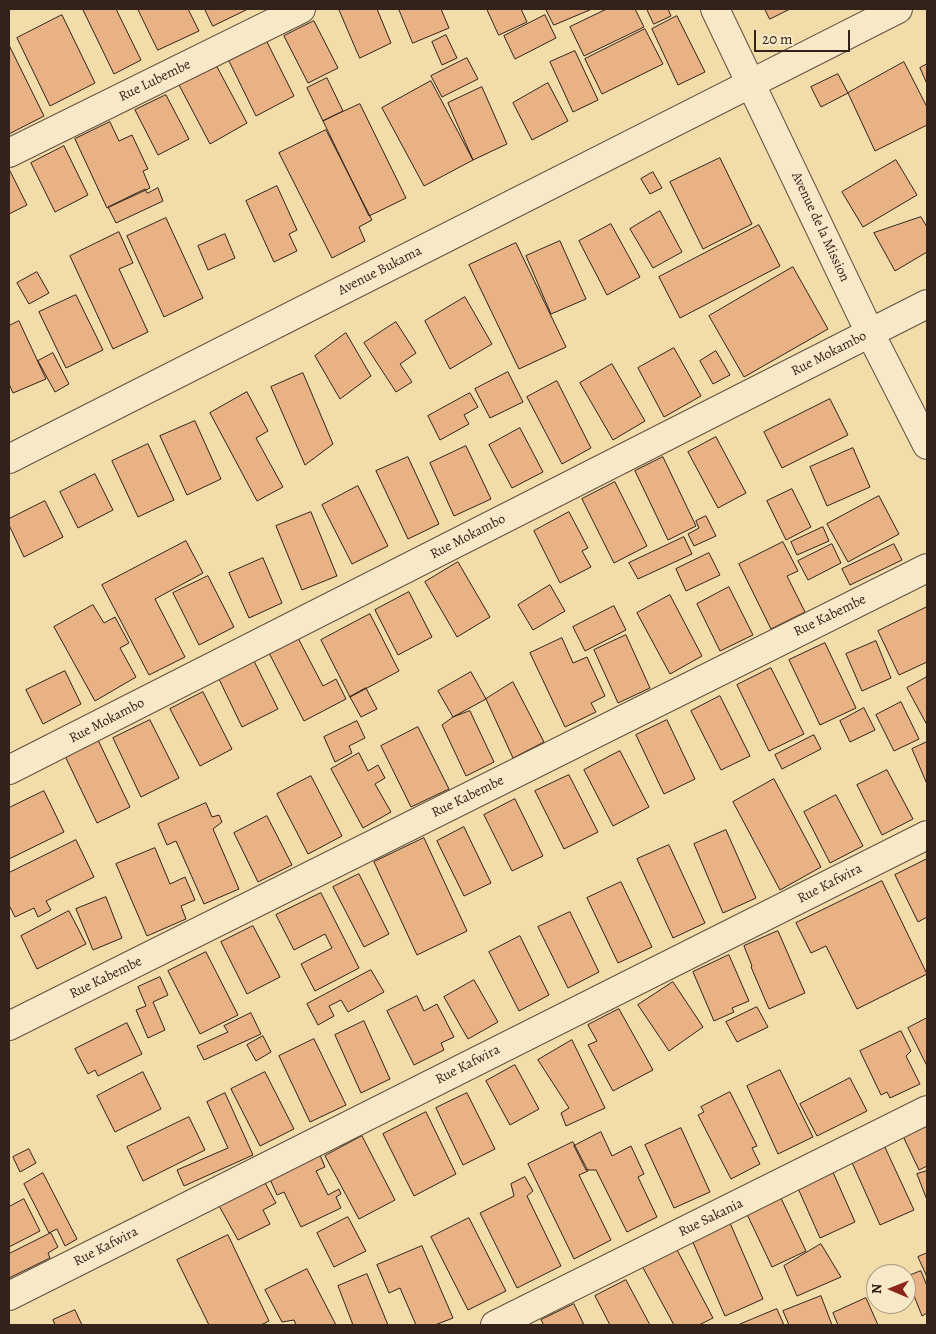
<!DOCTYPE html>
<html>
<head>
<meta charset="utf-8">
<style>
  body { margin:0 }
  #map { position:relative; width:936px; height:1334px; overflow:hidden; background:#f2dcaa; font-family:Alegreya,serif }
  canvas { display:block }
  .frame { position:absolute; inset:0; border:10px solid #32221a; pointer-events:none }
  .north { position:absolute; left:866px; top:1264px; width:50px; height:50px; box-sizing:border-box; background:#f7e8c8; border:1px solid #a89982; border-radius:50%; rotate:271deg; font-size:14px; font-weight:700; line-height:20px; text-align:center; color:#32221a }
  .north::after { content:''; display:block; margin:auto; width:18px; height:22px; background:#8f2418; clip-path:polygon(50% 0,100% 100%,50% 72%,0 100%) }
  .scale { position:absolute; left:754px; top:30px; width:96px; height:22px; box-sizing:border-box; border:2px solid #32221a; border-top:0; padding-left:6px; font-size:15px; line-height:18px; white-space:nowrap; color:#32221a; -webkit-text-stroke:4px #f7e8c8; paint-order:stroke }
</style>
</head>
<body>
<div id="map">
<canvas width="936" height="1334"></canvas>
<div class="frame"></div>
<div class="north">N</div>
<div class="scale">20 m</div>
</div>
<script>
const g = document.querySelector('canvas').getContext('2d');
g.lineJoin = 'round';
function fill(path, color) { g.fillStyle = color; g.fill(path, 'evenodd'); }
function trace(path, color, width, dash) { g.strokeStyle = color; g.lineWidth = width; g.lineCap = dash ? 'butt' : 'round'; g.setLineDash(dash || []); g.stroke(path); }
function drawText(font, color, halo, rows, align = 'center') {
  g.font = font + ' Alegreya,serif'; g.lineWidth = 4; g.setLineDash([]); g.textBaseline = 'middle'; g.strokeStyle = halo; g.fillStyle = color; for (const [text, x, y, turn = 0] of rows) {
    g.save(); g.translate(x, y); g.rotate((+turn || 0) * Math.PI / 180); g.textAlign = isNaN(turn) ? turn : align; if (halo) g.strokeText(text, 0, 0); g.fillText(text, 0, 0); g.restore();
  }
}
const building = new Path2D(`
  M86,9H116L141,60L114,74L83,10Z
  M138,9H188L199,31L158,50Z
  M205,9H245L246,10L213,26Z
  M339,9H377L391,43L360,58Z
  M399,9H441L449,28L413,43Z
  M487,9H521L527,22L499,35Z
  M546,9H592L554,25Z
  M607,9H635L644,27L584,56L570,27Z
  M647,9H668L671,16L654,24Z
  M765,9H790L770,19Z
  M62,15L95,83L50,106L17,38Z
  M545,15L556,38L515,59L504,36Z
  M677,16L705,72L678,85L652,29Z
  M314,21L338,68L308,83L284,36Z
  M645,29L663,64L602,94L585,59Z
  M446,35L457,58L442,65L432,42Z
  M267,42L294,96L256,116L229,61Z
  M9,45L44,116L9,134Z
  M575,51L598,100L573,112L550,62Z
  M467,58L478,79L442,97L431,76Z
  M904,62L927,107V125L875,151L848,93Z
  M927,64V84L920,68Z
  M216,65L247,123L210,144L179,85Z
  M838,74L848,93L821,107L811,87Z
  M327,78L343,111L323,121L307,88Z
  M431,81L473,160L424,186L382,108Z
  M548,83L568,121L532,140L513,103Z
  M482,87L507,144L473,160L448,103Z
  M166,95L189,139L158,155L135,110Z
  M360,104L406,198L369,216L323,121Z
  M110,122L119,141L132,135L148,169L143,171L150,188L107,208L75,139Z
  M326,130L372,220L359,227L365,241L332,258L279,153Z
  M64,146L88,195L55,212L31,163Z
  M720,158L752,224L703,249L670,182Z
  M896,160L917,195L863,227L842,192Z
  M9,169L27,205L9,214Z
  M653,172L662,188L650,194L641,179Z
  M277,186L297,230L289,234L297,251L274,262L246,201Z
  M158,188L163,201L116,223L108,207L145,189L147,193Z
  M660,211L682,252L653,268L630,229Z
  M921,217L927,227V252L895,271L874,233Z
  M166,218L203,298L164,317L127,236Z
  M611,224L640,277L607,295L579,241Z
  M759,225L780,266L680,318L659,277Z
  M119,232L133,263L119,269L148,332L113,349L70,256Z
  M225,234L235,258L208,270L198,246Z
  M560,241L586,299L551,314L526,256Z
  M516,243L566,347L519,369L469,265Z
  M793,267L828,329L744,377L709,316Z
  M37,272L49,293L29,304L17,283Z
  M76,295L103,350L66,368L39,312Z
  M465,297L492,344L450,369L425,321Z
  M19,321L46,379L13,393L9,384V326Z
  M396,322L416,353L400,364L412,382L396,392L364,343Z
  M346,333L371,376L340,399L315,356Z
  M674,348L701,396L664,417L638,368Z
  M716,351L730,375L713,384L700,361Z
  M53,353L69,384L55,392L38,361Z
  M612,364L645,421L613,440L580,383Z
  M508,372L523,402L490,418L475,389Z
  M303,373L333,444L305,465L271,387Z
  M557,381L591,448L562,464L527,397Z
  M247,392L268,431L256,438L283,487L257,501L210,413Z
  M470,393L478,407L464,415L469,424L440,440L428,416Z
  M830,399L848,435L782,468L764,432Z
  M195,421L221,479L187,495L160,436Z
  M520,428L543,472L512,488L489,445Z
  M716,437L746,493L718,508L688,452Z
  M148,444L174,500L138,517L112,461Z
  M466,446L491,499L454,516L430,463Z
  M853,448L870,487L827,506L810,467Z
  M408,457L439,524L408,539L376,471Z
  M663,457L696,526L668,540L635,471Z
  M95,474L113,510L78,528L60,492Z
  M615,482L647,546L614,563L582,499Z
  M358,486L388,546L352,564L322,505Z
  M792,489L811,527L786,540L767,501Z
  M879,496L899,534L848,562L827,524Z
  M45,501L63,537L24,557L9,525V519Z
  M311,512L337,576L302,590L276,526Z
  M569,512L588,548L582,551L591,567L560,583L534,531Z
  M706,516L716,536L694,546L688,534L699,528L696,521Z
  M823,527L829,541L797,555L791,542Z
  M684,537L692,554L638,579L629,563Z
  M186,541L203,573L155,599L185,657L149,675L102,585Z
  M783,542L798,571L787,576L805,612L771,629L739,564Z
  M832,544L841,563L808,580L798,561Z
  M894,544L902,560L850,585L842,569Z
  M709,553L720,575L686,591L676,569Z
  M263,558L282,603L249,618L229,573Z
  M458,562L490,617L457,637L425,582Z
  M208,576L234,627L199,645L173,593Z
  M550,585L565,611L533,630L518,605Z
  M729,587L753,635L720,651L697,604Z
  M409,592L432,637L398,655L375,610Z
  M670,595L702,656L670,674L637,613Z
  M93,605L104,623L115,617L129,643L120,648L136,677L95,701L54,627Z
  M614,606L626,630L585,651L573,627Z
  M927,607V662L899,675L878,631Z
  M370,614L399,671L350,697L321,640Z
  M626,635L650,688L618,703L594,650Z
  M298,638L323,686L336,679L346,699L304,721L269,653Z
  M562,638L573,663L587,657L605,696L591,703L596,712L565,727L530,653Z
  M876,641L891,678L862,691L846,654Z
  M825,643L856,708L820,725L789,660Z
  M253,659L278,709L242,727L218,677Z
  M771,668L804,734L769,751L737,685Z
  M65,671L81,704L43,724L26,690Z
  M471,672L486,699L453,717L438,691Z
  M927,677V725L907,688Z
  M513,682L544,742L513,758L486,699Z
  M366,688L377,709L361,717L350,697Z
  M203,692L232,749L200,766L170,709Z
  M720,696L750,756L721,770L691,711Z
  M901,702L919,739L894,751L876,715Z
  M864,708L875,730L850,742L840,721Z
  M470,711L494,762L466,776L442,725L453,717Z
  M150,720L179,778L141,797L113,738Z
  M667,720L695,779L664,794L636,735Z
  M357,721L365,738L349,746L352,753L335,762L324,737Z
  M418,727L449,789L411,807L381,746Z
  M814,735L821,749L782,769L775,755Z
  M98,740L130,807L97,823L65,756Z
  M927,742V784L912,749Z
  M620,751L649,807L613,826L584,770Z
  M359,753L368,771L378,765L385,778L375,784L391,812L363,828L331,769Z
  M887,770L913,819L882,835L857,785Z
  M569,775L598,832L564,849L535,791Z
  M311,776L342,836L308,854L277,794Z
  M774,779L821,867L780,890L733,802Z
  M44,791L64,832L9,859V808Z
  M836,795L863,846L830,863L804,812Z
  M515,799L543,856L512,871L484,815Z
  M206,803L212,817L219,815L222,822L213,829L239,889L204,904L176,841L167,845L158,824Z
  M267,816L292,865L258,882L234,833Z
  M464,827L491,883L464,896L437,841Z
  M726,830L756,898L723,913L694,844Z
  M424,838L467,931L417,955L374,862Z
  M76,840L94,877L46,901L51,910L38,917L34,908L15,917L9,905V873Z
  M669,845L705,923L673,938L637,859Z
  M155,848L170,884L185,877L195,900L181,906L186,919L147,936L116,864Z
  M927,859V917L918,922L895,875Z
  M359,874L389,934L364,947L333,887Z
  M882,881L927,974L857,1009L826,946L811,953L796,923Z
  M621,882L652,947L618,963L587,898Z
  M321,893L359,968L315,991L301,964L332,948L325,934L294,950L276,915Z
  M106,897L122,938L93,950L76,909Z
  M69,911L86,944L37,969L21,936Z
  M570,912L599,972L568,988L538,927Z
  M253,926L280,977L247,994L221,942Z
  M778,931L805,993L769,1009L751,967L752,966L744,946Z
  M520,936L549,995L519,1011L489,952Z
  M206,952L238,1015L200,1034L168,971Z
  M729,955L749,1001L732,1008L734,1012L714,1021L693,972Z
  M371,970L384,992L348,1012L341,1000L329,1006L334,1016L318,1025L307,1004Z
  M160,977L168,995L153,1002L165,1030L148,1038L136,1010L146,1006L138,987Z
  M474,980L498,1022L468,1039L444,997Z
  M673,982L703,1027L669,1051L638,1005Z
  M417,996L424,1011L437,1004L454,1037L441,1043L444,1050L414,1065L387,1011Z
  M757,1007L768,1027L737,1042L726,1022Z
  M619,1009L653,1070L613,1091L588,1045L597,1041L588,1025Z
  M251,1013L261,1034L204,1060L197,1046L228,1032L224,1026Z
  M927,1018V1066L908,1028Z
  M364,1021L390,1079L361,1093L335,1035Z
  M127,1023L142,1054L98,1076L95,1070L88,1074L75,1049Z
  M901,1031L911,1051L906,1056L920,1084L890,1098L887,1092L881,1095L860,1051Z
  M263,1036L271,1052L256,1061L247,1045Z
  M314,1039L346,1105L310,1122L279,1056Z
  M572,1040L605,1108L566,1126L561,1113L569,1108L538,1060Z
  M515,1065L539,1109L510,1125L486,1081Z
  M780,1070L813,1137L778,1154L747,1086Z
  M143,1072L161,1109L115,1132L97,1096Z
  M265,1072L294,1129L260,1146L231,1089Z
  M850,1078L867,1111L817,1136L800,1104Z
  M730,1092L757,1146L752,1148L760,1164L731,1179L698,1115L704,1112L701,1107Z
  M225,1093L253,1155L184,1186L177,1170L228,1148L207,1102Z
  M467,1093L495,1149L463,1165L436,1108Z
  M426,1112L456,1174L414,1196L383,1134Z
  M189,1117L205,1150L143,1181L127,1147Z
  M927,1122V1166L919,1170L902,1134Z
  M681,1128L710,1192L674,1208L645,1145Z
  M601,1132L612,1156L631,1146L644,1174L638,1177L657,1217L627,1232L596,1170H586L574,1146Z
  M362,1136L395,1200L359,1219L325,1156Z
  M573,1142L588,1171L579,1175L611,1240L574,1259L528,1164Z
  M883,1143L914,1210L880,1225L850,1158Z
  M29,1149L36,1163L20,1172L13,1157Z
  M320,1155L325,1167L316,1171L328,1195L339,1189L341,1194L336,1197L341,1208L301,1227L284,1192L277,1195L270,1179Z
  M832,1170L855,1222L820,1238L797,1186Z
  M927,1171V1200L917,1174Z
  M43,1173L77,1239L65,1246L57,1229L49,1233L24,1184Z
  M525,1177L533,1191L527,1196L561,1266L517,1288L480,1213L514,1196L511,1184Z
  M264,1181L276,1203L263,1210L270,1224L238,1240L218,1204Z
  M779,1194L806,1251L772,1267L745,1210Z
  M24,1199L40,1231L9,1247V1207Z
  M348,1217L366,1251L334,1267L317,1233Z
  M469,1218L506,1291L468,1310L431,1237Z
  M730,1223L763,1299L725,1316L692,1240Z
  M51,1233L58,1247L48,1253L50,1258L9,1278V1254Z
  M228,1235L269,1321L261,1325H209L177,1260Z
  M821,1244L841,1277L797,1296L784,1266Z
  M422,1246L453,1318L435,1325H416L400,1288L389,1293L377,1265Z
  M676,1248L713,1318L699,1325H674L642,1266Z
  M927,1253V1277L918,1257Z
  M307,1269L336,1325H296L294,1320L282,1322L265,1290Z
  M921,1271L927,1286V1313L922,1316L913,1293L906,1296V1277Z
  M367,1274L388,1325H353L338,1286Z
  M626,1280L650,1325H610L595,1296Z
  M821,1296L832,1325H789L783,1311Z
  M866,1298L878,1325H838L833,1313Z
  M574,1304L584,1325H544L541,1320Z
  M777,1309L784,1325H738Z
  M75,1310L82,1325H55L53,1320Z`);
fill(building, '#e8b284');
trace(building, '#32221a', 1);
const minor = new Path2D(`
  M715,9L870,333L927,445
  M9,153L301,9
  M9,459L898,9
  M9,770L927,304
  M9,1026L927,568
  M9,1296L927,835
  M495,1325L927,1110`);
trace(minor, '#62503e', 30);
trace(minor, '#f7e8c8', 28);
drawText('14px', '#32221a', '#f7e8c8', [
  ["Rue Lubembe",155,81,-26],
  ["Avenue de la Mission",820,227,65],
  ["Avenue Bukama",380,271,-27],
  ["Rue Mokambo",829,354,-27],
  ["Rue Mokambo",468,537,-27],
  ["Rue Kabembe",830,616,-26],
  ["Rue Mokambo",107,721,-27],
  ["Rue Kabembe",468,797,-26],
  ["Rue Kafwira",830,884,-27],
  ["Rue Kabembe",106,978,-26],
  ["Rue Kafwira",468,1065,-27],
  ["Rue Sakania",711,1218,-26],
  ["Rue Kafwira",106,1247,-27]
]);
</script>
</body>
</html>
